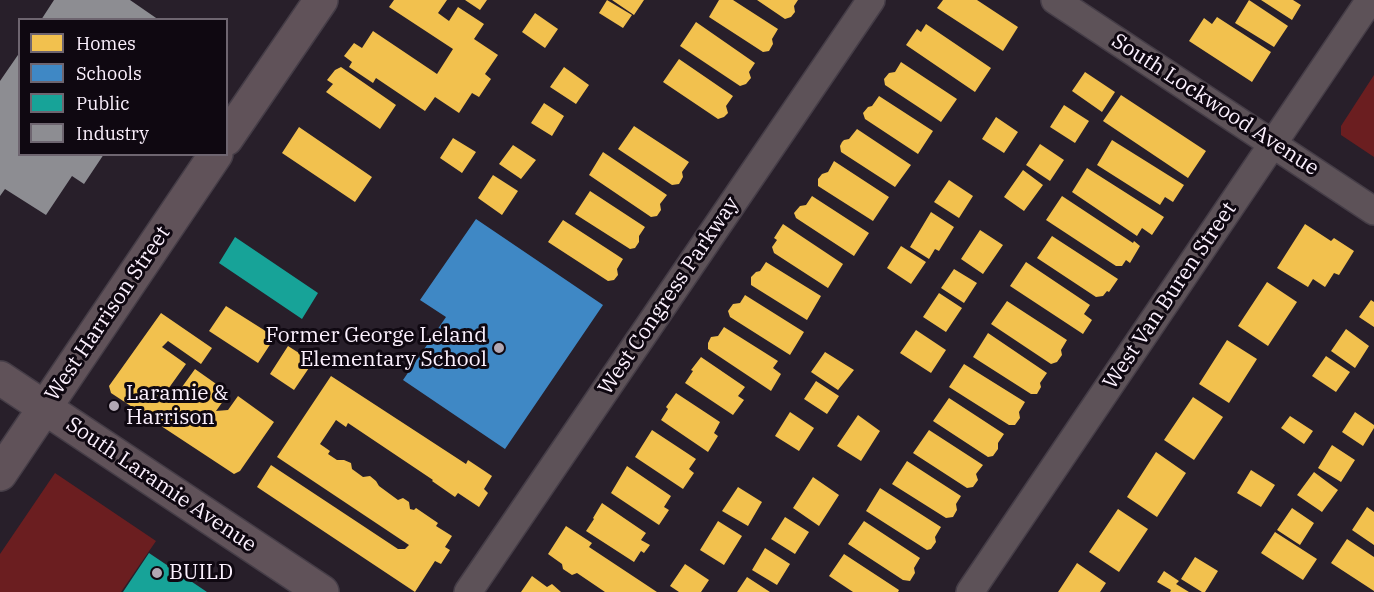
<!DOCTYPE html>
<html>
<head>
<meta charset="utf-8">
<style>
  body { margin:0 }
  #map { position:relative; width:1374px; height:592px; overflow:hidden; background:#281f2a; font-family:"IBM Plex Serif",serif }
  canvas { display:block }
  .legend { position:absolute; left:18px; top:18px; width:210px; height:138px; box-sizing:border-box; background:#0f0811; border:2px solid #6e6570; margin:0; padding:8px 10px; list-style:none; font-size:18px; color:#fcf1fe }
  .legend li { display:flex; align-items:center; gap:12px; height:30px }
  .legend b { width:30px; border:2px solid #6e6570 }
</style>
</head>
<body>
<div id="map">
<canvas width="1374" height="592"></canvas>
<ul class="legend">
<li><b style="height:16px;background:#f2c14e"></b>Homes</li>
<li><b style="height:16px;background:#3f88c5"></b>Schools</li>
<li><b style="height:16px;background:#17a398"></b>Public</li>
<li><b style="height:16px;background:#8d8d92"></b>Industry</li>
</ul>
</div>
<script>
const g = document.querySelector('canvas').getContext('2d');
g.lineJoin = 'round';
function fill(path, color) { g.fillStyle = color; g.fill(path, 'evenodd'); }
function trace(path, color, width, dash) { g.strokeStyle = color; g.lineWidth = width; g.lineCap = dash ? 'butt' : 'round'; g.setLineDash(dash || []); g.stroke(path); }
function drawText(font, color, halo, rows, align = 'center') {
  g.font = font + ' "IBM Plex Serif",serif'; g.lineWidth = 6; g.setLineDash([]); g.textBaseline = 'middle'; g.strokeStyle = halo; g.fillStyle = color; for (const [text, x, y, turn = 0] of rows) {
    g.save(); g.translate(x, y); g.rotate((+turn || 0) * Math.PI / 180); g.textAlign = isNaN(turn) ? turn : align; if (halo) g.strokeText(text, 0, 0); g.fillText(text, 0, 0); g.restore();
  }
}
fill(new Path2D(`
  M1374,75V157L1341,135V126Z
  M55,473L156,541L121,592H0V554Z`), '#6b1e20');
fill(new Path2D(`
  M394,0H447L438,13L449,21L458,7L484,24L474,39L498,55L485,74L491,79L479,97L472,93L459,113L435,97L425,111L376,78L373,83L349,67L352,62L344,56L354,43L362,48L373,31L437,74L453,49L389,7Z
  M465,0H487L480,10Z
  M607,0L632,15L623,28L599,13Z
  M612,0H644L634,15Z
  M719,0H733L778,29L772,39L773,44L769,51L763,52L709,17Z
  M757,0H798L794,6L795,12L791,17L785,19Z
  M943,0H977L1018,27L1003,51L937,8Z
  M1249,0L1288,26L1274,47L1235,23Z
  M1261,0H1293L1301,5L1292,20Z
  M535,13L558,29L545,48L522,32Z
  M1217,17L1271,52L1252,82L1189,41L1204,18L1212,24Z
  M696,22L755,63L749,72L751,78L746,84L740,86L680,46Z
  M926,24L991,68L975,92L906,45L917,29L921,32Z
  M679,59L733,96L726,106L728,113L724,117L718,119L663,82Z
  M901,62L957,99L941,122L885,85L884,79L889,73L895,72Z
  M341,67L396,105L380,129L326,92L333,84L327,80L335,70Z
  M564,67L589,85L576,104L550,87Z
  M1085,72L1115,92L1102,112L1072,91Z
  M1121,95L1206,151L1188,178L1103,121Z
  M879,96L933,131L918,154L865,119L863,113L868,107L872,106Z
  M544,103L564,116L552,136L531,123Z
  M1064,105L1089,121L1075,143L1050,127Z
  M996,117L1018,132L1004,153L982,139Z
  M634,126L689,162L682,172L683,177L679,184L672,185L618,149Z
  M299,127L372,177L355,202L282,153Z
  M857,129L911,165L895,187L841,152L840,146L842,142L844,140L849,139Z
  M453,138L476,152L462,173L440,158Z
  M1112,140L1184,185L1173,202L1165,197L1160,205L1097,165Z
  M1040,144L1064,160L1050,181L1026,165Z
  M513,145L536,160L521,179L499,164Z
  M603,152L667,195L660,204L661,210L657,216L651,217L589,175Z
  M834,161L889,197L873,221L818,186V179L822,174L828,172Z
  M1087,168L1164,217L1152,235L1142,228L1137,236L1072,192Z
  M1023,170L1043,185L1024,211L1004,197Z
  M493,175L518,191L502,215L478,198Z
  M949,180L973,196L959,218L934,202Z
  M590,191L645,227L639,236V242L635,248L630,249L575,214Z
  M812,196L869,233L854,256L796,218L794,213L800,206L806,205Z
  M1062,196L1133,243L1134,241L1140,246L1130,263L1126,260L1122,266H1116L1046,220Z
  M931,212L954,227L939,251L935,249L929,259L910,247Z
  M563,220L623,259L617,269L618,275L614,280L608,281L548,242Z
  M783,224L843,264L828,288L774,253L772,247L777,240L774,238Z
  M1305,224L1331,241L1334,238L1354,251L1339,275L1334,273L1325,287L1313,279L1308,287L1277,268Z
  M980,230L1003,245L983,274L961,259Z
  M1052,236L1118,279L1109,292L1107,291L1103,296L1096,297L1037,258Z
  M901,246L926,262L911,284L887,268Z
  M766,262L821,296L807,320L751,285V277L756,272L760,271Z
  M1026,262L1090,305L1084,314L1092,320L1083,334L1010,286Z
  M954,269L977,283L964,303L941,288Z
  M1267,282L1297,302L1268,346L1238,326Z
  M939,293L962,308L946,332L923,317Z
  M745,295L804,332L790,355L730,317L728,311L733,304L740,303Z
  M1371,300L1374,302V327L1359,317Z
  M1007,301L1067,340L1061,350L1062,355L1057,362L1051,364L991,324Z
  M226,306L275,337L258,363L209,331Z
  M161,313L212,348L201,364L168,341L162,347L186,364L166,392L174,398L195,369L229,393L216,411L228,410L238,396L274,422L240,471L234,474L111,393L109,386Z
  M724,327L778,361L773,368L781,374L771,391L708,349V343L711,337L718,336Z
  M1346,329L1369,346L1355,368L1331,351Z
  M916,330L946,350L931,373L900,353Z
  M988,333L1047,373L1040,383L1041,387L1037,394H1031L973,357Z
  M1227,340L1257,359L1229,403L1199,384Z
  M288,346L313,362L294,390L270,374Z
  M825,352L854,370L838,390L811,372Z
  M1326,356L1350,372L1336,392L1312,376Z
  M701,357L745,387L738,396L744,400L733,415L685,383L693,371L691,370Z
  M964,364L1025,402L1019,412L1020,418L1015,425H1009L949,387Z
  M331,376L466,464L468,460L492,476L484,489L488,493L479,507L458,493L455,497L432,481L433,480L348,423L346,427L336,420L320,444L330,451L328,454L337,460H344L351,463L352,469L363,477L370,476L376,481L379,486L398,500L403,498L409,502L410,509L414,510L416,508L438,523L436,526L452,536L445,547L450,550L441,564L435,561L415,592L257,487L271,465L398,549H405L409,545L277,457Z
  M816,381L839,396L827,414L804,399Z
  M676,393L720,422L714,433L718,436L708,452L661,420L668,409L666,407Z
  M1193,397L1223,417L1194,460L1164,440Z
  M949,398L1004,434L998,443V449L993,456L988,457L933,421Z
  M790,412L814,428L799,451L775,436Z
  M1355,412L1374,425V428L1363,446L1342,432Z
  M858,415L880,431L861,461L837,446Z
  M1290,416L1313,431L1304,444L1281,428Z
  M652,430L696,459L689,469L694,473L683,489L635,457Z
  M929,430L983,465L976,474L978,480L973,487L967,488L913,453Z
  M1332,445L1355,460L1341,482L1318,468Z
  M1156,452L1186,473L1157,517L1127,497Z
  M907,461L961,496L956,504L957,510L953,517L946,518L892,484Z
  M627,466L671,496L664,507L669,510L659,525L611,493Z
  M1251,470L1275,485L1261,507L1237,493Z
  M1314,472L1338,490L1322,512L1297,495Z
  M813,477L839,495L819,526L793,508Z
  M738,487L762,502L748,526L722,511Z
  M880,488L941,527L935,537L936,542L931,549L927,550L866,511Z
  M602,503L646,533L641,540L650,545L644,553L641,551L634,562L586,531L594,519L593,518Z
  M1367,507L1374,512V545L1352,530Z
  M1292,508L1314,523L1300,545L1277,530Z
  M1118,509L1148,529L1119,572L1089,552Z
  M785,517L809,532L795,554L771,539Z
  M718,521L742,536L724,565L700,550Z
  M864,521L920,558L914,568L915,573L910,581L903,580L848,544Z
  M566,526L592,543L589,547L657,592H605L577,573L572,575L563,569L562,564L548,554Z
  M1275,532L1317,559L1303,580L1261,553Z
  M1347,539L1374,557V591L1331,563Z
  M765,548L790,564L777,585L752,570Z
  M844,554L899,590L898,592H853L829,576Z
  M1195,557L1218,571L1205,592H1202L1181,579Z
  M1077,563L1106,583L1100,592H1058Z
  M685,564L709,580L701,592H679L670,586Z
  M1164,571L1179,581L1176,584L1189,592H1170L1171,590L1157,582Z
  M532,576L547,587L552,584L561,592H521Z
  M747,577L770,592H737Z`), '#f2c14e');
fill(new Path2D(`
  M476,219L603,305L505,449L403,380L446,317L420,300Z`), '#3f88c5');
fill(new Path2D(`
  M235,237L318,293L302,319L219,263Z
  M149,553L207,592H123Z`), '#17a398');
fill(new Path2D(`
  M54,0H130L159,20H41Z
  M20,52V154H104L84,184L72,176L46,215L5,189L0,196V81Z`), '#8d8d92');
const street = new Path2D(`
  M1055,0L1374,211
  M468,592L871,0
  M970,592L1370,0`);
const secondary = new Path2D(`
  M226,139L321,0
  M0,378L322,592
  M0,474L216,154`);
trace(street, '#453d47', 30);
trace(secondary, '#453d47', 36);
trace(street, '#5d5258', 27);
trace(secondary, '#605259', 33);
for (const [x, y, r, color] of [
  [499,348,6,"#b2a8b4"],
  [114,406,6,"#b2a8b4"],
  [157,573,6,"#b2a8b4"]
]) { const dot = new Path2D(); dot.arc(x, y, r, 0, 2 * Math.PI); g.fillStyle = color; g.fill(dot); trace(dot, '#0f0811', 2); }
drawText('21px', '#fcf1fe', '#0f0811', [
  ["South Lockwood Avenue",1215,105,33],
  ["West Congress Parkway",669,296,-56],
  ["West Van Buren Street",1170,296,-56],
  ["West Harrison Street",108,314,-56],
  ["South Laramie Avenue",161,485,34]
]);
drawText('21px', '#fcf1fe', '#0f0811', [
  ["Former George Leland",487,336,"right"],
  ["Elementary School",487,360,"right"],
  ["Laramie &",126,394],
  ["Harrison",126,418],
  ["BUILD",169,573]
], 'left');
</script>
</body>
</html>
